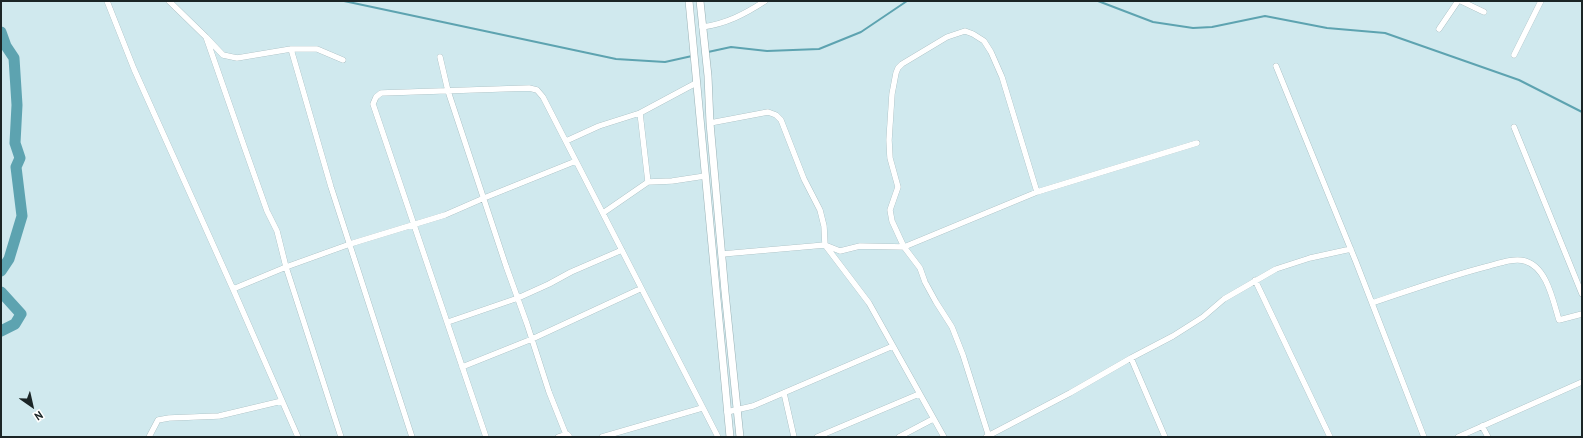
<!DOCTYPE html>
<html>
<head>
<meta charset="utf-8">
<style>
  body { margin:0 }
  #map { position:relative; width:1583px; height:438px; overflow:hidden; background:#d0e9ee; font-family:"PT Sans",sans-serif }
  canvas { display:block }
  .frame { position:absolute; inset:0; border:2px solid #1b2526; pointer-events:none }
  .north { position:absolute; left:12px; top:386px; width:40px; height:40px; -webkit-text-stroke:3px #fff; paint-order:stroke; rotate:146deg; font-size:11px; font-weight:700; line-height:16px; text-align:center; color:#1b2526 }
  .north::after { content:''; display:block; margin:auto; width:14px; height:18px; background:#1b2526; clip-path:polygon(50% 0,100% 100%,50% 72%,0 100%) }
</style>
</head>
<body>
<div id="map">
<canvas width="1583" height="438"></canvas>
<div class="frame"></div>
<div class="north">N</div>
</div>
<script>
const g = document.querySelector('canvas').getContext('2d');
g.lineJoin = 'round';
function trace(path, color, width, dash) { g.strokeStyle = color; g.lineWidth = width; g.lineCap = dash ? 'butt' : 'round'; g.setLineDash(dash || []); g.stroke(path); }
trace(new Path2D(`
  M344,1L616,59L665,62L692,56
  M967,1H992
  M1098,1L1153,22L1193,28L1212,27L1265,16L1327,28L1385,33L1519,80L1582,112
  M708,52L731,47L767,51L819,49L861,32L907,1`), '#5da3b0', 2);
trace(new Path2D(`
  M1,32L6,46L14,58L17,105L15,143L20,158L16,167L22,216L9,259L1,271
  M1,292L21,314L15,324L1,331`), '#5da3b0', 11);
const street = new Path2D(`
  M107,1L134,69L233,289L298,437
  M169,1L206,37L223,55L237,58L291,49H317L343,60
  M1461,1L1484,12
  M702,27C726,24 745,14 765,1
  M1439,29L1458,1
  M206,37L244,146L267,211L277,231L286,267L341,437
  M291,49L331,187L412,437
  M1514,55L1541,1
  M440,57L448,91L506,266L527,324L549,392L567,437
  M1276,66L1356,262L1424,437
  M710,123L768,112L776,115L781,120L804,179L820,210L824,226L825,245L869,303L944,437
  M1514,127L1582,294
  M566,141L599,126L640,113L696,83
  M648,182L672,181L705,176
  M603,213L648,182L640,113
  M722,254L825,245L840,251L860,246L904,247L1037,192L1197,143
  M1255,280L1330,437
  M233,289L286,267L350,244L445,215L484,198L576,161
  M1372,303C1411,290 1449,276 1489,266C1500,263 1514,258 1525,261C1547,267 1553,301 1559,320L1582,314
  M448,322L518,298L549,284L571,272L622,250
  M1131,358L1165,437
  M462,367L532,339L640,289
  M784,393L794,437
  M727,412L753,406L893,346
  M1482,426L1488,437
  M149,437L158,420L169,418L219,416L282,401
  M486,437L373,104L376,97L381,93L529,88L537,90L543,97L718,437
  M558,437L567,434L569,436
  M602,437L702,408
  M817,437L919,394
  M899,437L933,419
  M986,437L1070,393L1131,358L1173,336L1203,317L1224,299L1276,269L1310,258L1351,249
  M989,437L963,355L952,327L936,302L925,282L920,268L904,247L892,221L890,210L898,187L890,158L889,140L892,94L896,73L898,68L902,64L947,37L965,31L973,34L984,41L991,52L1002,77L1037,192
  M1458,437L1582,382`);
const secondary = new Path2D(`
  M689,1L730,437
  M700,1L708,76L710,123L725,292L740,437`);
trace(street, '#99b1b5', 6);
trace(secondary, '#99b1b5', 8);
trace(street, '#fff', 5.5);
trace(secondary, '#fff', 7);
</script>
</body>
</html>
